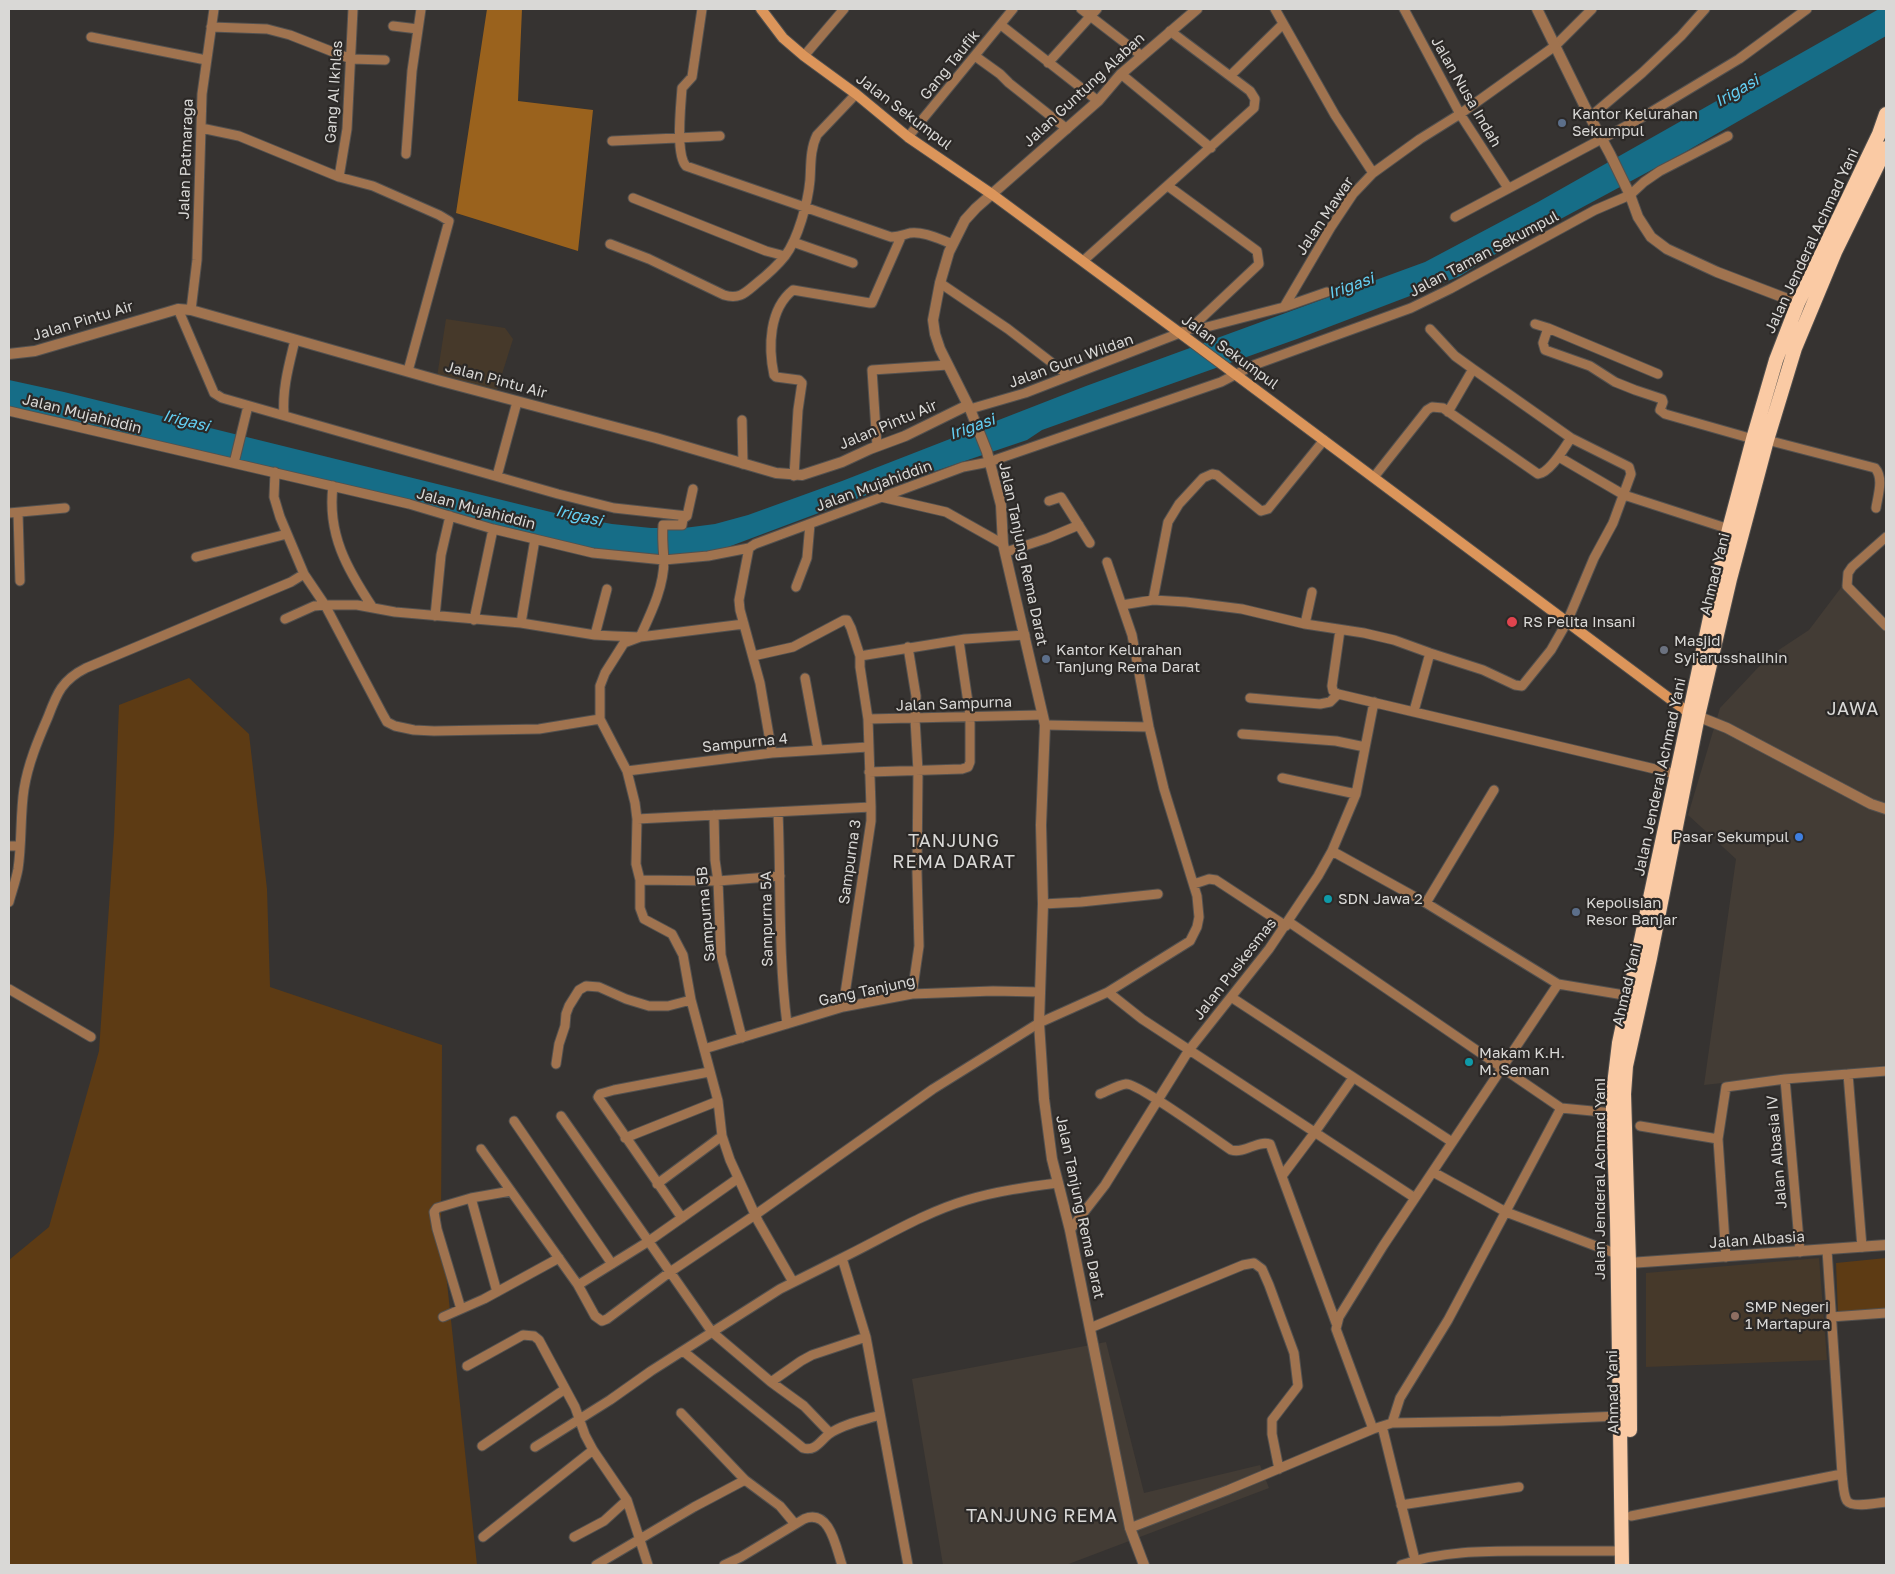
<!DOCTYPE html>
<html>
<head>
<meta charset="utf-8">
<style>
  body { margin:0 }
  #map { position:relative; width:1895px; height:1574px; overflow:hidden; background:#363331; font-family:"Golos Text",sans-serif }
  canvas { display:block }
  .frame { position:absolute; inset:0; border:10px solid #d9d8d6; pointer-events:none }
</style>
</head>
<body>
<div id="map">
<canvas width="1895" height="1574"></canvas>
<div class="frame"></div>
</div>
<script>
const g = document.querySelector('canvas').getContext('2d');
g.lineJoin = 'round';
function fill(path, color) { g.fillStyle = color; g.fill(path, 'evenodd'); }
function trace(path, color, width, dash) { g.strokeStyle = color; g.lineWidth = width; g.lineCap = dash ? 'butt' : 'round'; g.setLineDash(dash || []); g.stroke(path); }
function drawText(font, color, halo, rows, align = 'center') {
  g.font = font + ' "Golos Text",sans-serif'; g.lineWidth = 4.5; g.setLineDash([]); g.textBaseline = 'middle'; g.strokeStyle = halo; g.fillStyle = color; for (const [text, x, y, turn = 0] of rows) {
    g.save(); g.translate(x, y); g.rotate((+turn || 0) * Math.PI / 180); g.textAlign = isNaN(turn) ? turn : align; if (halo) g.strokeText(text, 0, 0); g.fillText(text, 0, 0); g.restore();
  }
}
fill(new Path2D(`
  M1843,585L1886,631V1065L1704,1085L1736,859L1688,815L1720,708L1768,657L1809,630Z
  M1106,1342L1144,1493L1260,1465L1269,1488L1066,1565H943L912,1379Z`), '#433c35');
fill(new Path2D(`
  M446,319L505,328L513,339L497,390L437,377Z
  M1819,1258L1827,1360L1646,1367V1273Z`), '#46392a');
fill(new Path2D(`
  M189,678L249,734L267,889L270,987L442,1045L441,1226L477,1565H9V1260L49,1227L99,1051L114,834L119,705Z
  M1886,1258V1308L1838,1313L1836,1263Z`), '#5d3b14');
fill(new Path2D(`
  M487,9H522L518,101L593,110L578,251L456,213Z`), '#9a621d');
fill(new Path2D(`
  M1879,9H1886V36L1685,152L1490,257L1460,276L1423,291L1297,339L1042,430L1027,440L888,487L720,550L672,557L608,552L9,408V380L64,392L567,516L612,524L651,528H684L715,524L748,515L842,481L1086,386L1425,262L1538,202Z`), '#166d87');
const minor = new Path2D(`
  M702,9L692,77L682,88C681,104 675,154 686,166L891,237C899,237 903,235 910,233C924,231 941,240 953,244
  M1081,9L1142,56
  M1275,9L1335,115L1373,173
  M1404,9L1460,114L1508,188
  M1001,25L1098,101
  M393,26L418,29
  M211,27L267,29L290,35L351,59L385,60
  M91,37L206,60
  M804,56L844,9
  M975,56L1000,74L1009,83L1067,129
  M1048,63L1097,9
  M1121,74L1211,148
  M1231,75L1283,24
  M1590,117L1642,73L1681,36L1705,9
  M201,128L239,136L339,177L373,186L439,215L449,221L408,371
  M908,137L1013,9
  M612,141L720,136
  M406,154L412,71L421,9
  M339,177L347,129L353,9
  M633,198L766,251L785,256
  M1455,217L1641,118L1739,59L1807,9
  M793,242L853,263
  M610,244L649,259L724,295C740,300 746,292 757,283C767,275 777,266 785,256C798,239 808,202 810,180C811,165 810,149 817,135L856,94
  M1083,261L1254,108L1255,99L1250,91L1170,31
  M940,283L1008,329L1069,376
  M1284,307L1327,292
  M178,309L214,393L222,398L558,494L614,508L687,516
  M191,310L197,260L202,94L214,9
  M1535,324L1548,328L1658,374
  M1548,328L1543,343L1545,350L1590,366L1615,382L1635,390L1662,399L1663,402L1660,410L1665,414L1753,439
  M1190,329L1203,328L1284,307L1331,227L1353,194L1373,173L1420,139L1460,114L1555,46L1592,9
  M970,409L1025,393L1190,329L1259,264L1257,251L1168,186
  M9,411L409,504L493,529L593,553L664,560L708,556L749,548L755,544L963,467L989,462L1221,382L1254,365L1411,308L1450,289L1595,210L1630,195L1644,182L1660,171L1728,136
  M1448,412L1473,369
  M284,415C282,389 289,365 295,340
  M742,420L743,464
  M1767,440L1875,468C1884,478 1878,495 1876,508
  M877,446L872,370L948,365
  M1559,457L1624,495L1729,529
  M234,463L248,406
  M497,476L517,402
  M794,476L798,410L802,383L799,380L776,377L774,375C768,347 769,309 793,290L870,303H872L901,237
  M1374,477L1427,410L1432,407L1443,408L1538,474C1550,473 1564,448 1571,438
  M333,486C327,534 347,569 373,608
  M881,497L946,512L1003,544
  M1049,501L1061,497L1090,543
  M9,513L65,508
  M18,513L20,581
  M1886,537L1852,567L1848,573L1847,586L1886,626
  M749,548L739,600L740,610L760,683L772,753
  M1006,552L1048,538L1079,525
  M196,557L287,534
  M304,574L325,605H357L395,612L521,623L595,635L614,636L640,637L744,624
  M796,587L807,558L810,524
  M1153,600L1168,522L1179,504L1203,478L1212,474L1217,475L1261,511L1268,509L1324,440
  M1122,605L1153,600L1186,602L1242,609L1305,624L1312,592
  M435,616L441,555L450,516
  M285,619L314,606L325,605L382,713L387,722L395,726L414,730L434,731L539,729L600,719L627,771L635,803L637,819L636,864L640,880L718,881L780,876
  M474,620L493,529
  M521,623L535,539
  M1305,624L1364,633L1394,640L1430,653L1483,670L1515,685L1522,686L1551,650L1567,622L1594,558L1613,523L1631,474L1629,467L1571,438L1473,369L1455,356L1430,329
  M1340,630L1332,686L1333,691L1338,694L1676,774
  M595,635L607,589
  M908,647L916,696L915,719L918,771L917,872L919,946L912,994
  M753,656L793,647L844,620H847L851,628L860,656V667L868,719L871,807V821L843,1007
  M860,656L965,639L1025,635
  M805,678L818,749
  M1250,698L1320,704L1330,702L1338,694
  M1414,711L1430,653
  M600,719V686L605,673L624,643L640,637C651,613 664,587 664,560C663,548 662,537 663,525H682L683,519L687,516L693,489
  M868,719L1041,715
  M1045,725L1149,727
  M1242,734L1336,741L1365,747
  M627,771L772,753L868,747
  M869,772L962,769L968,767L970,762V716L959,641
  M1282,778L1356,794
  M778,812C781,883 778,954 787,1024
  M714,815L715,860L718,881L721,955L742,1038
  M637,819L871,807
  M9,846H19
  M1332,851L1426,903L1558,984L1630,996
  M640,880V908L644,919L672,934L683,955L691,1000L718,1101L722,1136L730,1160L758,1221L793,1282
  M1194,884L1209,879L1216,880L1286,926
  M9,902C12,891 16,880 18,869C22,843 20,815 24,789C28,764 38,740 48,717C57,693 62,680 86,668L291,582L304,574L280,517L274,497L275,472
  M1426,903L1494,790
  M1043,904L1081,902L1158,894
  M1289,922L1561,1108L1448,1320L1400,1398L1392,1423
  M9,989L91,1037
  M1108,992L1142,1019L1415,1198
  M1231,997L1452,1142
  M704,1049L843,1007L912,994L993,991L1040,992
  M556,1064L559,1044L565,1026L566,1014L569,1006L579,990L586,986L599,987L626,999L649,1006H668L691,1000
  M1848,1074L1862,1247
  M1785,1079L1800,1252
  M1100,1094C1108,1091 1118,1085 1126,1084C1138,1083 1216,1140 1231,1150C1245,1154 1257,1140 1270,1144L1336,1323
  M1561,1108L1613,1113
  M561,1116L712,1332L771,1382L804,1406L830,1433
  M514,1121L612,1264
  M1640,1126L1718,1139
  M625,1138L718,1101
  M481,1149L578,1285L649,1241L737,1179
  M1433,1172L1506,1212L1617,1254
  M1282,1176L1315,1132L1353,1078
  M657,1184L722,1136
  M471,1198L497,1292
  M682,1218L598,1097L600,1094L614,1090L709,1072
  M1070,1230L1105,1185L1189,1050L1269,949L1318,876L1332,851L1356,794L1374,702
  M1827,1250L1842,1474C1843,1481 1843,1495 1847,1501C1852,1508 1878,1503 1886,1502
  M1726,1257L1718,1139L1726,1087L1785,1079L1886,1071
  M842,1258C883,1238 923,1213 967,1200C997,1191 1027,1187 1058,1183
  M578,1285L595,1316L602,1321L607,1319L670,1272L755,1215L933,1089L1039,1023L1108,992L1190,941L1197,927L1199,917L1197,896L1164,789L1149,727L1132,635L1107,562
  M461,1309L437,1229L434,1212L437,1208L471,1198L511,1191
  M443,1317L484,1299L559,1258
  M1831,1317L1886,1313
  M1090,1328L1243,1265L1254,1263L1262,1269L1269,1285L1294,1353L1298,1386L1272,1420V1434L1279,1469
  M683,1351L803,1448C815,1452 820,1441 829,1434C843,1424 864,1420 880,1415
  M467,1366L523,1335L534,1336L539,1340L575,1407L585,1435L593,1450L627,1500L648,1565
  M771,1382L801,1361L812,1355L866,1337
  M681,1413L745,1480L780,1506L795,1524
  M1382,1426L1416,1564
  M1373,1429L1336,1329L1339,1317L1383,1246L1558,984
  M482,1446L565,1389
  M535,1447L610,1400L651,1371L780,1289L842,1258L866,1337L908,1565
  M1401,1505L1519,1487
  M1631,1516L1842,1474
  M1130,1528L1228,1490L1373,1429L1392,1423L1501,1421L1620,1416
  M483,1537L593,1450
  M574,1537L604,1521L627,1500
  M596,1565L694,1507L745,1480
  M724,1565L741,1557L804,1519C830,1508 836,1548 842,1565
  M1401,1565C1441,1551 1484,1551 1526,1551C1558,1551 1590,1551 1622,1551`);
const tertiary = new Path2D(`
  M1537,9L1590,117L1610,154L1630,195L1638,217L1651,237L1667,249L1717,272L1798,303
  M9,354L35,351L168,312L178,309L191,310L441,381L656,438L776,473L802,475L842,462L870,449L905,436L968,405
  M1692,714L1727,728L1871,804L1886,809
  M1629,1263L1886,1245
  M1144,1565L1130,1528L1070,1230L1052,1159L1044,1099L1039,1023L1043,904L1041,825L1045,725L1003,544L1001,505L987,452L970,409L940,349L935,334L933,320L940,283L949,252L965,220L976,208L1098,101L1121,74L1197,9`);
const secondary = new Path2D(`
  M761,9L783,38L804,56L856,94L908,137L993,195L1192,342L1689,713`);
const trunk = new Path2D(`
  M1630,1430L1629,1263L1624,1094L1626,1066L1650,958L1698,716L1730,579L1767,440L1795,348L1835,252L1886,148
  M1622,1565L1617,1218L1613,1113V1093L1619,1043L1729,529L1753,439L1776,360L1798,303L1879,134L1886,114`);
trace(minor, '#53514f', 11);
trace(tertiary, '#53514f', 12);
trace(secondary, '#53514f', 12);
trace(trunk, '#53514f', 16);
trace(minor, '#a0734f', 9);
trace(tertiary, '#a0734f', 10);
trace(secondary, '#dc955a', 10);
trace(trunk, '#facaa4', 14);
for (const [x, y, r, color] of [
  [1562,123,5,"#5c6f8a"],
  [1512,622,6,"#e0444e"],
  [1664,650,5,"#6b7280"],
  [1046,659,5,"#5c6f8a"],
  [1799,837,5,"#3f7fe0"],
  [1328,899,5,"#0f9aa8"],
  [1576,912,5,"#5c6f8a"],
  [1469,1062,5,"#0f9aa8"],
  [1735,1316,5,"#8d6e63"]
]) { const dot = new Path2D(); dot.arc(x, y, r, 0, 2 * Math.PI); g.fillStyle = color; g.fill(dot); trace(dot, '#2c2927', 2); }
drawText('15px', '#d9d8d6', '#2c2927', [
  ["Gang Taufik",950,65,-51],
  ["Jalan Guntung Alaban",1084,90,-43],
  ["Gang Al Ikhlas",334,92,-86],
  ["Jalan Nusa Indah",1466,92,60],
  ["Jalan Sekumpul",904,112,37],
  ["Jalan Patmaraga",186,159,-88],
  ["Jalan Mawar",1325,216,-56],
  ["Jalan Jenderal Achmad Yani",1812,241,-65],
  ["Jalan Taman Sekumpul",1484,254,-28],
  ["Jalan Pintu Air",83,321,-17],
  ["Jalan Sekumpul",1230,352,36],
  ["Jalan Guru Wildan",1071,361,-20],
  ["Jalan Pintu Air",496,380,15],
  ["Jalan Mujahiddin",82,414,14],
  ["Jalan Pintu Air",888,425,-23],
  ["Jalan Mujahiddin",874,486,-20],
  ["Jalan Mujahiddin",476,509,15],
  ["Jalan Tanjung Rema Darat",1023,554,78],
  ["Ahmad Yani",1715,574,-76],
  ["Jalan Sampurna",954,704,-2],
  ["Sampurna 4",745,743,-6],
  ["Jalan Jenderal Achmad Yani",1660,777,-78],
  ["Sampurna 3",850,862,-82],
  ["Sampurna 5B",706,914,-95],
  ["Sampurna 5A",767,919,-91],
  ["Jalan Puskesmas",1235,969,-52],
  ["Ahmad Yani",1627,985,-77],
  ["Gang Tanjung",867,991,-12],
  ["Jalan Albasia IV",1777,1152,-95],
  ["Jalan Jenderal Achmad Yani",1600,1179,-90],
  ["Jalan Tanjung Rema Darat",1080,1207,78],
  ["Jalan Albasia",1757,1240,-4],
  ["Ahmad Yani",1613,1392,-91]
]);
drawText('15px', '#d9d8d6', '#2c2927', [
  ["Kantor Kelurahan",1572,114],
  ["Sekumpul",1572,131],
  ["RS Pelita Insani",1523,622],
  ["Masjid",1674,641],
  ["Syi'arusshalihin",1674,658],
  ["Kantor Kelurahan",1056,650],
  ["Tanjung Rema Darat",1056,667],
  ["Pasar Sekumpul",1789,837,"right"],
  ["SDN Jawa 2",1338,899],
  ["Kepolisian",1586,903],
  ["Resor Banjar",1586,920],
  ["Makam K.H.",1479,1053],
  ["M. Seman",1479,1070],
  ["SMP Negeri",1745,1307],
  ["1 Martapura",1745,1324]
], 'left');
drawText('italic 16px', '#64d0f4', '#2c2927', [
  ["Irigasi",1737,91,-30],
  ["Irigasi",1351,286,-20],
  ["Irigasi",186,421,14],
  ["Irigasi",972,427,-20],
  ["Irigasi",579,516,13]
]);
g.letterSpacing = '1px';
drawText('18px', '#d9d8d6', '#2c2927', [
  ["JAWA",1853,709],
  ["TANJUNG",954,841],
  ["REMA DARAT",954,862],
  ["TANJUNG REMA",1042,1516]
]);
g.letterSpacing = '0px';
</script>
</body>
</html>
